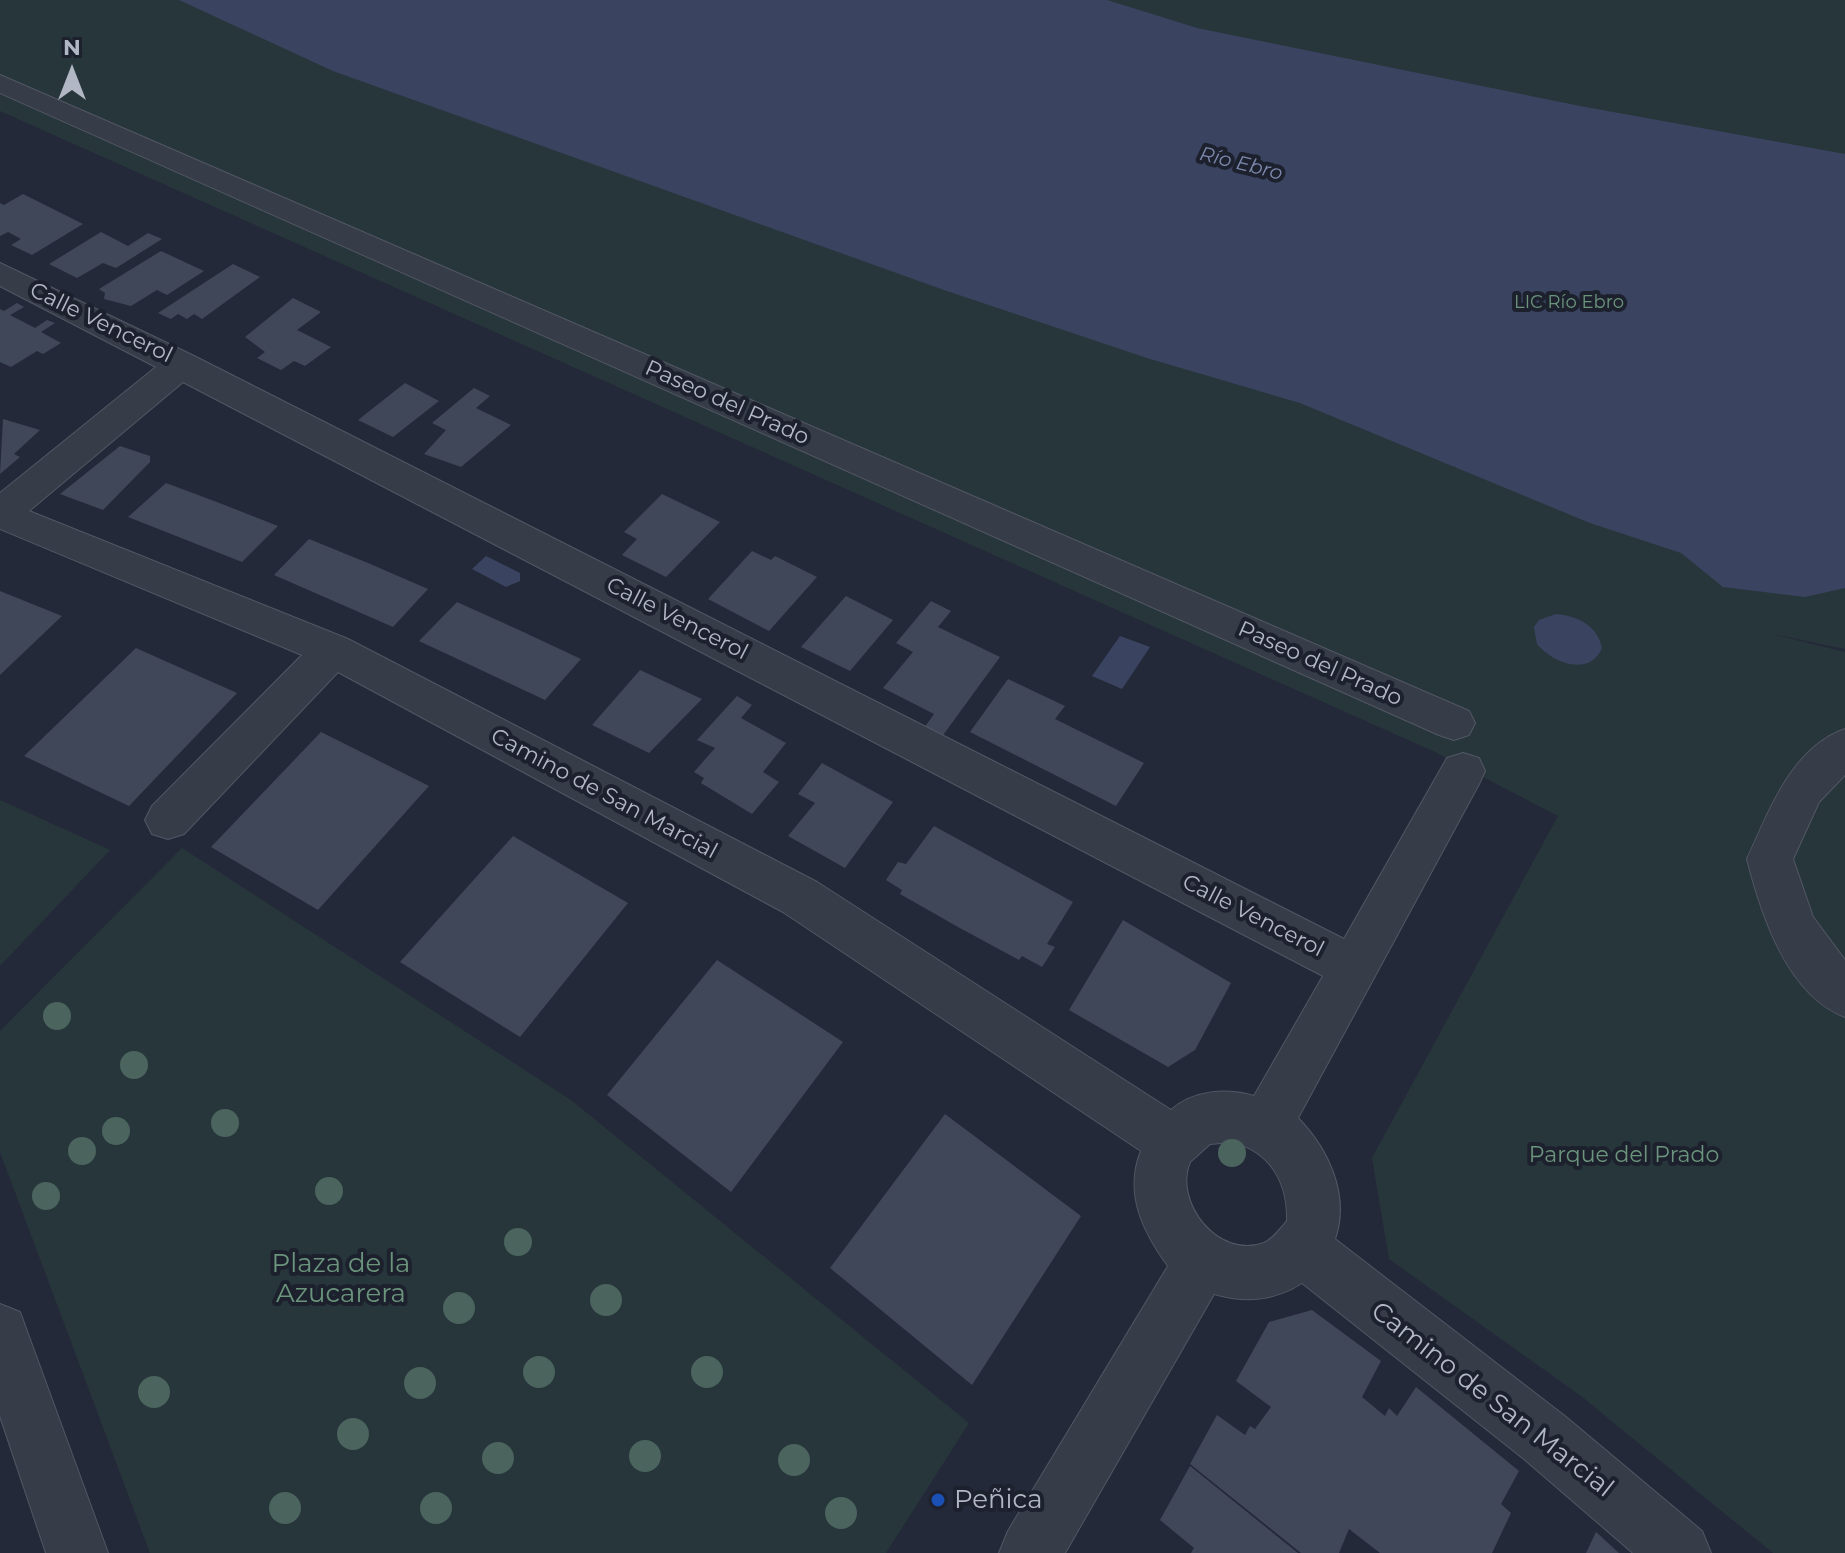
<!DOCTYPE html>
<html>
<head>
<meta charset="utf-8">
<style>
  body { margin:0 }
  #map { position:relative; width:1845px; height:1553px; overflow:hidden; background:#242939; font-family:Montserrat,sans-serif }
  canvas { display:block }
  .north { position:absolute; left:32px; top:32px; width:80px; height:80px; -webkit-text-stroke:6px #1d212e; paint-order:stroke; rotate:0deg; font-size:22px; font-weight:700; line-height:32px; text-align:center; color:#b2b7c5 }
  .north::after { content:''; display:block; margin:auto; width:28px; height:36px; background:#b2b7c5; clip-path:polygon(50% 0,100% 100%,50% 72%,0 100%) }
</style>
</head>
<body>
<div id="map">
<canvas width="1845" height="1553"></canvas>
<div class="north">N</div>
</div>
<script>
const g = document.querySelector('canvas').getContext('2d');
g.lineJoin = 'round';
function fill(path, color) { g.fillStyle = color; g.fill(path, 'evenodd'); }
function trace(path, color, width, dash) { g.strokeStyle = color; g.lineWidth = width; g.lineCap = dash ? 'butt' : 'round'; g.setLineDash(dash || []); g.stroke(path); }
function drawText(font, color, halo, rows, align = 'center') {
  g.font = font + ' Montserrat,sans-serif'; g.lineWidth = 8; g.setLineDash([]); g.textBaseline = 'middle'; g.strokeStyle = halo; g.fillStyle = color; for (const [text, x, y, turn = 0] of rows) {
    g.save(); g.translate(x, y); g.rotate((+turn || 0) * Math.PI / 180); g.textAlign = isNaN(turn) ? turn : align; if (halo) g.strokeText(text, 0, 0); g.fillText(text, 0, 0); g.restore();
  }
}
fill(new Path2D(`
  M0,0H1845V649L1768,633L1845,652V1553H1773L1581,1396L1389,1259L1372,1158L1558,816L1435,752L0,111Z
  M0,800L110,850L0,966Z
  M182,848L571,1100L969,1423L886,1553H150L0,1152V1031Z`), '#27363b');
fill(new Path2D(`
  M179,0H1107L1197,28L1580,106L1845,154V588L1805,597L1723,587L1681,553L1590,523L1300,403L1147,358L944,290L333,71Z
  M486,556L520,573V581L506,587L472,569Z
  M1556,614C1578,616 1597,625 1602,648C1589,678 1552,662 1537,644L1534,627L1539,620Z
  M1120,636L1150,647L1122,689L1092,676Z`), '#3a4461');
fill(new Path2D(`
  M23,194L83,224L32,255L11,245L21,239L8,232L0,236V203L4,205Z
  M101,232L128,246L148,233L162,239L116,268L103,263L77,278L49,264Z
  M161,251L204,271L167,295L157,290L131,306L104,299L105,293L99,289Z
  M233,264L260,277L202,319L194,314L187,319L178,314L171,319L158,313Z
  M293,298L321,312L297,330L331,347L305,366L294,361L281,370L257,358L265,352L245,337Z
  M17,303L24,307L10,315L35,328L47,320L55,323L41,332L61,343L43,354L37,351L11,367L0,362V309L4,311Z
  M405,383L439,401L393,437L358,420Z
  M474,388L490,396L476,408L511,425L461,467L424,454L446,430L432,423Z
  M3,419L40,430L14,454L20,457L0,474Z
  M120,446L150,456V462L103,510L60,494Z
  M166,483L222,504L278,526L242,562L128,517Z
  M662,494L720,522L666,577L622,555L637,539L624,532Z
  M309,539L368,563L428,589L393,627L274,575Z
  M752,551L771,560L775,556L817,577L769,631L708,599Z
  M0,591L62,616L0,675Z
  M846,596L893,620L850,671L801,647Z
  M931,601L951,611L938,627L1000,657L941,738L924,728L934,714L883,688L913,652L896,643Z
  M457,602L519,630L581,659L545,700L419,641Z
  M136,648L237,693L129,806L24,756Z
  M640,670L702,699L649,753L592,725Z
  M1008,679L1065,706L1055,719L1144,763L1116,806L970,732Z
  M737,696L752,705L741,718L786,743L763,772L779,782L752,814L701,783L704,778L694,772L715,748L697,740Z
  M321,732L429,786L318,910L211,847Z
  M822,763L893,802L845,868L788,836L815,803L798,794Z
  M934,826L1073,902L1047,944L1055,947L1042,967L1022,956L1019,960L958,927L900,894L902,890L886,880L898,862L906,864Z
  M513,836L628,903L520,1037L400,962Z
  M1123,920L1231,983L1195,1050L1168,1067L1069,1010Z
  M717,960L843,1042L731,1192L607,1095Z
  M945,1114L1081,1216L972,1385L830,1268Z
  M1312,1310L1381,1361L1362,1397L1385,1416L1389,1408L1397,1416L1416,1387L1519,1471L1501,1504L1511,1513L1492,1553H1380L1349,1529L1339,1553H1301L1190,1464L1217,1415L1245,1435L1250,1426L1255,1429L1271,1407L1236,1381L1269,1322Z
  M1190,1466L1298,1553H1191L1194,1548L1160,1520Z
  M1596,1532L1619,1553H1586Z`), '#404759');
const minor = new Path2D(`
  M0,75L1469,711L1475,723L1469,735L1454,740L1439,735L0,93Z
  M0,263L194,356L1344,939L1447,758L1463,753L1479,758L1485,771L1479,784L1298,1118C1329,1150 1350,1196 1335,1239L1566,1417L1702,1531L1711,1553H1633L1524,1459L1302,1283C1274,1301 1246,1303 1214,1294L1065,1553H999L1008,1531L1168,1266C1143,1232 1124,1193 1141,1151L783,912L338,672L184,834L168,839L152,834L145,820L152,806L302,655L0,529V493L156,367L0,286ZM183,382L1323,976L1254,1096C1226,1088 1194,1090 1171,1110L817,882L348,639L29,511ZM1232,1142C1270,1151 1288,1182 1287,1221C1281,1228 1273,1239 1264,1243C1219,1260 1173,1203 1190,1162L1210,1144Z
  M1845,729V775L1819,802L1793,859L1813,917L1845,960V1017C1787,995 1761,914 1747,859C1769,812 1791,748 1845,729Z
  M0,1304L20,1312L108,1553H46L0,1416Z`);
trace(minor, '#525764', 2);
fill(minor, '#373c49');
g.fillStyle = '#4b645e';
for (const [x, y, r] of [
  [57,1016,14],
  [134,1065,14],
  [225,1123,14],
  [116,1131,14],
  [82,1151,14],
  [1232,1153,14],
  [329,1191,14],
  [46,1196,14],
  [518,1242,14],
  [606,1300,16],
  [459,1308,16],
  [539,1372,16],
  [707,1372,16],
  [420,1383,16],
  [154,1392,16],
  [353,1434,16],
  [645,1456,16],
  [498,1458,16],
  [794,1460,16],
  [285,1508,16],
  [436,1508,16],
  [841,1513,16]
]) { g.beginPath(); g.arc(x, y, r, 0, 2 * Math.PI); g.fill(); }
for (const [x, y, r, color] of [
  [938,1500,8,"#1a4fb4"]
]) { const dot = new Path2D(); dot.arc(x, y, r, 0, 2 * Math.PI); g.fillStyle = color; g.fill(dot); trace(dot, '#1d212e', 3); }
drawText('18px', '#6b947c', '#1d212e', [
  ["LIC Río Ebro",1569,303]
]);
drawText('italic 20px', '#7c88ab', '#1d212e', [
  ["Río Ebro",1241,164,14]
]);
drawText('22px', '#b2b7c5', '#1d212e', [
  ["Calle Vencerol",101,323,26],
  ["Paseo del Prado",727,403,24],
  ["Calle Vencerol",677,619,27],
  ["Paseo del Prado",1320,664,24],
  ["Camino de San Marcial",604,794,28],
  ["Calle Vencerol",1253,916,27]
]);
drawText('22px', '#6b947c', '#1d212e', [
  ["Parque del Prado",1624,1156]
]);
drawText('26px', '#6b947c', '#1d212e', [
  ["Plaza de la",341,1264],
  ["Azucarera",341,1294]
]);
drawText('26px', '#b2b7c5', '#1d212e', [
  ["Camino de San Marcial",1492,1400,38]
]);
drawText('26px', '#b2b7c5', '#1d212e', [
  ["Peñica",954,1500]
], 'left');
</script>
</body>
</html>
